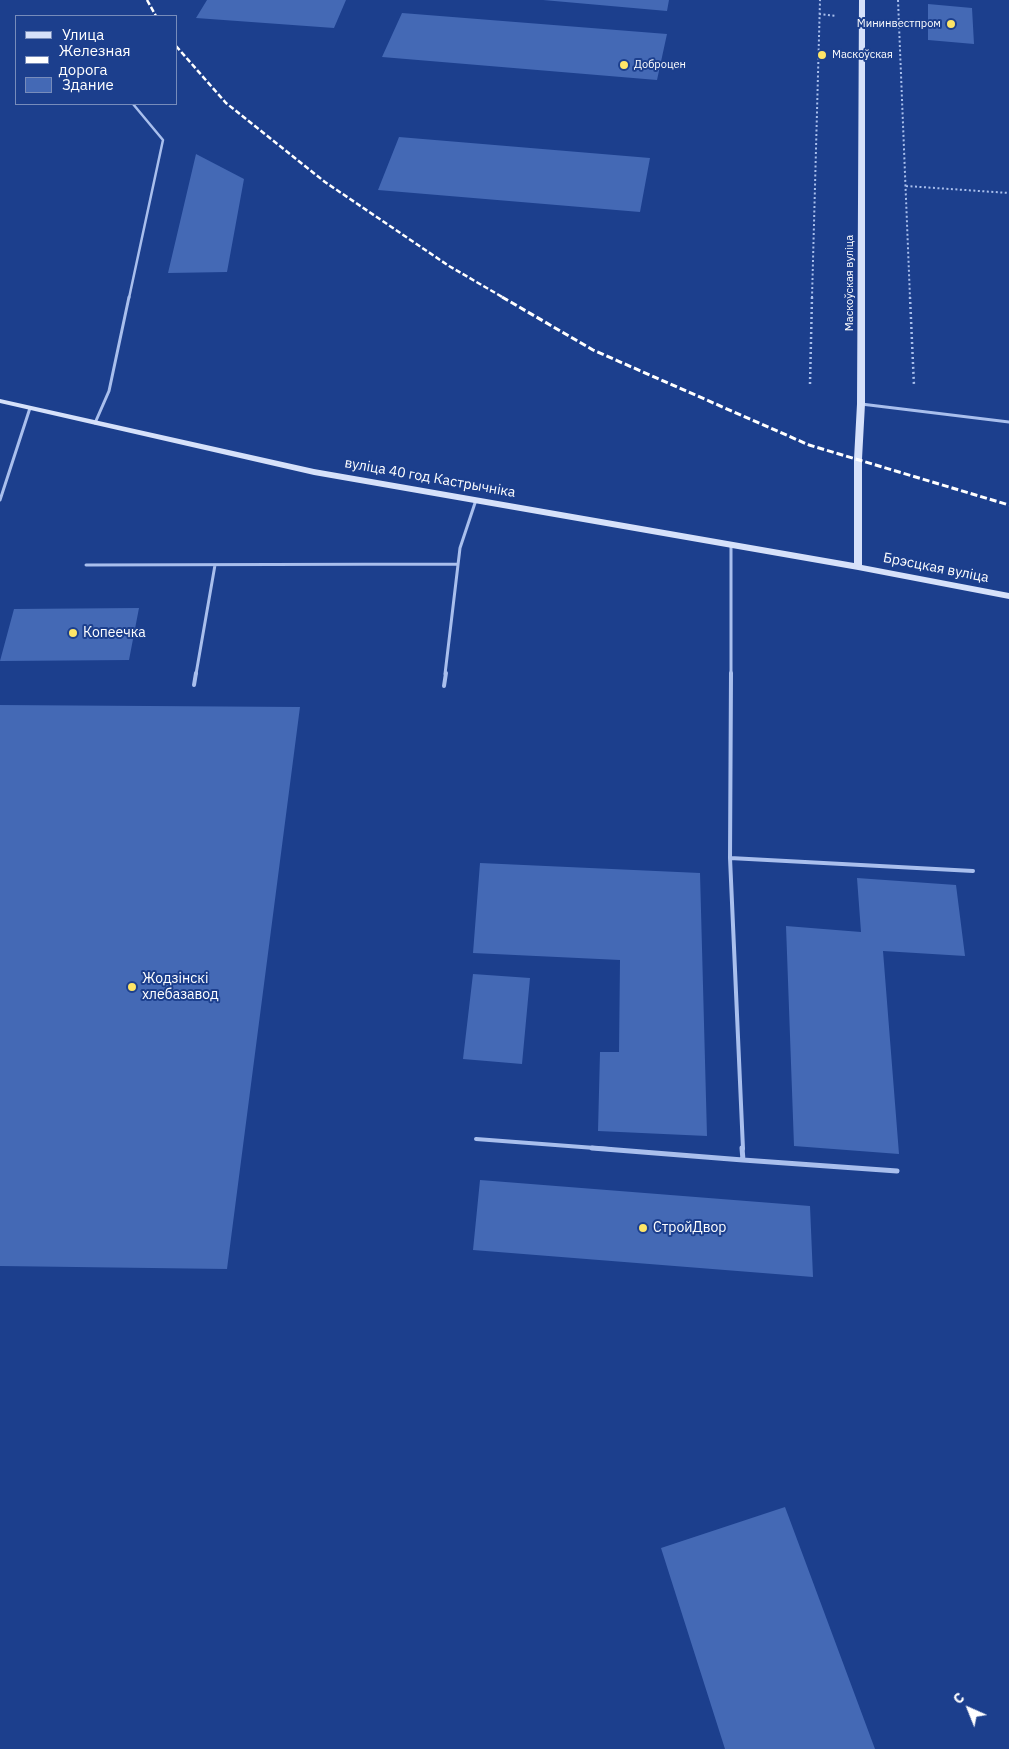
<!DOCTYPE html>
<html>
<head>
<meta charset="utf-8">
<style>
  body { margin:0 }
  #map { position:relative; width:1009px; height:1749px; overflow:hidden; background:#1c3f8d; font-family:"IBM Plex Sans",sans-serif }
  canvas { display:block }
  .legend { position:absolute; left:15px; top:15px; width:162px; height:90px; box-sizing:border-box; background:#1c3f8d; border:1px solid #778cbb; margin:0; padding:6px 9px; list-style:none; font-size:15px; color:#fff }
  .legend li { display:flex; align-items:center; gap:10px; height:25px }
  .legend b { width:25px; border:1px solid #778cbb }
  .north { position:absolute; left:944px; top:1684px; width:50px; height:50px; -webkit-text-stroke:4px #1c3f8d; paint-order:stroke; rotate:316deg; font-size:14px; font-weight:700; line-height:20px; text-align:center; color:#fff }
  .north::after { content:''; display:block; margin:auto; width:18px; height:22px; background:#fff; clip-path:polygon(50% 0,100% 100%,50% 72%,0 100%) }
</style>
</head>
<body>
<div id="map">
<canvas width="1009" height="1749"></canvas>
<ul class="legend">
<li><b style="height:6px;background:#d6e1fa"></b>Улица</li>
<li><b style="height:6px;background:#fff"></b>Железная дорога</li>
<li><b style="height:14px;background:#4469b5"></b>Здание</li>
</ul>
<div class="north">С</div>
</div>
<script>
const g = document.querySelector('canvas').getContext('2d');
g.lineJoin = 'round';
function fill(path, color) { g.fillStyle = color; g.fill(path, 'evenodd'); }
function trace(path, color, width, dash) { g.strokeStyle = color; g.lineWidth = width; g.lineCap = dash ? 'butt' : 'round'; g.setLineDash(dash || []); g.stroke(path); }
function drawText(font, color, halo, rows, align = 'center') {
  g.font = font + ' "IBM Plex Sans",sans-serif'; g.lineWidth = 4; g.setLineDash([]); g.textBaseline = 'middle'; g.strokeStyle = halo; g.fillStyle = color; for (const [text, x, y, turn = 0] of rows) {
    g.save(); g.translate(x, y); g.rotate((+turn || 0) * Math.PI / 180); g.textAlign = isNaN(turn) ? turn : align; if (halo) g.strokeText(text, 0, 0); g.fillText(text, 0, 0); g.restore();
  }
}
fill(new Path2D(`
  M207,0H346L334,28L196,18Z
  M543,0H669L667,11Z
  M928,4L972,8L974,44L928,40Z
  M402,13L667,34L657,80L382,57Z
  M399,137L650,158L640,212L378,190Z
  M196,154L244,179L227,272L168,273Z
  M139,608L129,660L0,661L14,609Z
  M0,705L300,707L227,1269L0,1266Z
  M480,863L700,873L707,1136L598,1131L600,1052H619L620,960L473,953Z
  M857,878L956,885L965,956L883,951L899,1154L794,1146L786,926L861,932Z
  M473,974L530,978L522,1064L463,1059Z
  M480,1180L810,1206L813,1277L473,1250Z
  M785,1507L875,1749H725L661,1548Z`), '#4469b5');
trace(new Path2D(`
  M898,0L910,298
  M819,14L836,16
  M887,22L899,23
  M906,186L1009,193
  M812,298L820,0`), '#a9bfed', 2, [2, 2.5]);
trace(new Path2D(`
  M910,297L914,386
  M810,384L812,297`), '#a9bfed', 2.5, [2, 3]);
trace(new Path2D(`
  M129,298L163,140L133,104`), '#a9bfed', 2.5);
trace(new Path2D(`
  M861,404L1009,422
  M95,423L109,391L129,297
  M0,500L30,408
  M86,565L458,564
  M196,674L215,565
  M445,674L460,548L476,500
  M731,674V545`), '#a9bfed', 3);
trace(new Path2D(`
  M731,673L730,858L743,1149
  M194,685L196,673
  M444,686L446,673
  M730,858L973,871
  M476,1139L608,1149`), '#a9bfed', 4);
trace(new Path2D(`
  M592,1148L743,1160L742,1148
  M743,1160L897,1171`), '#a9bfed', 5);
fill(new Path2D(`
  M859,0H865V404L862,459V565L1009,593V599L858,570L314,475L0,403V399L314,469L854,563V459L857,404Z`), '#d6e1fa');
trace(new Path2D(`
  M147,0L156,16
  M176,46L226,103L325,182L449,266L504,298`), '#fff', 2.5, [5.5, 2.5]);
trace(new Path2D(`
  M502,297L593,350L809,445L1009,505`), '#fff', 3, [7, 3]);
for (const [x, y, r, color] of [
  [951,24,5,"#fee567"],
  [822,55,5,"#fee567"],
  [624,65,5,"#fee567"],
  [73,633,5,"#fee567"],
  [132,987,5,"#fee567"],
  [643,1228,5,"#fee567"]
]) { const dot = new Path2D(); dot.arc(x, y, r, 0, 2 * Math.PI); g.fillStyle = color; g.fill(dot); trace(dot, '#1c3f8d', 2); }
drawText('11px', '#fff', '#1c3f8d', [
  ["Мининвестпром",941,24,"right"],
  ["Маскоўская",832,55],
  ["Доброцен",634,65]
], 'left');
drawText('11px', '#fff', '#1c3f8d', [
  ["Маскоўская вуліца",850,283,-90]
]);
drawText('14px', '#fff', '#1c3f8d', [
  ["вуліца 40 год Кастрычніка",430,478,10],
  ["Брэсцкая вуліца",936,568,11]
]);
drawText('14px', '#fff', '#1c3f8d', [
  ["Копеечка",83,633],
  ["Жодзінскі",142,979],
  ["хлебазавод",142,995],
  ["СтройДвор",653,1228]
], 'left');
</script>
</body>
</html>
